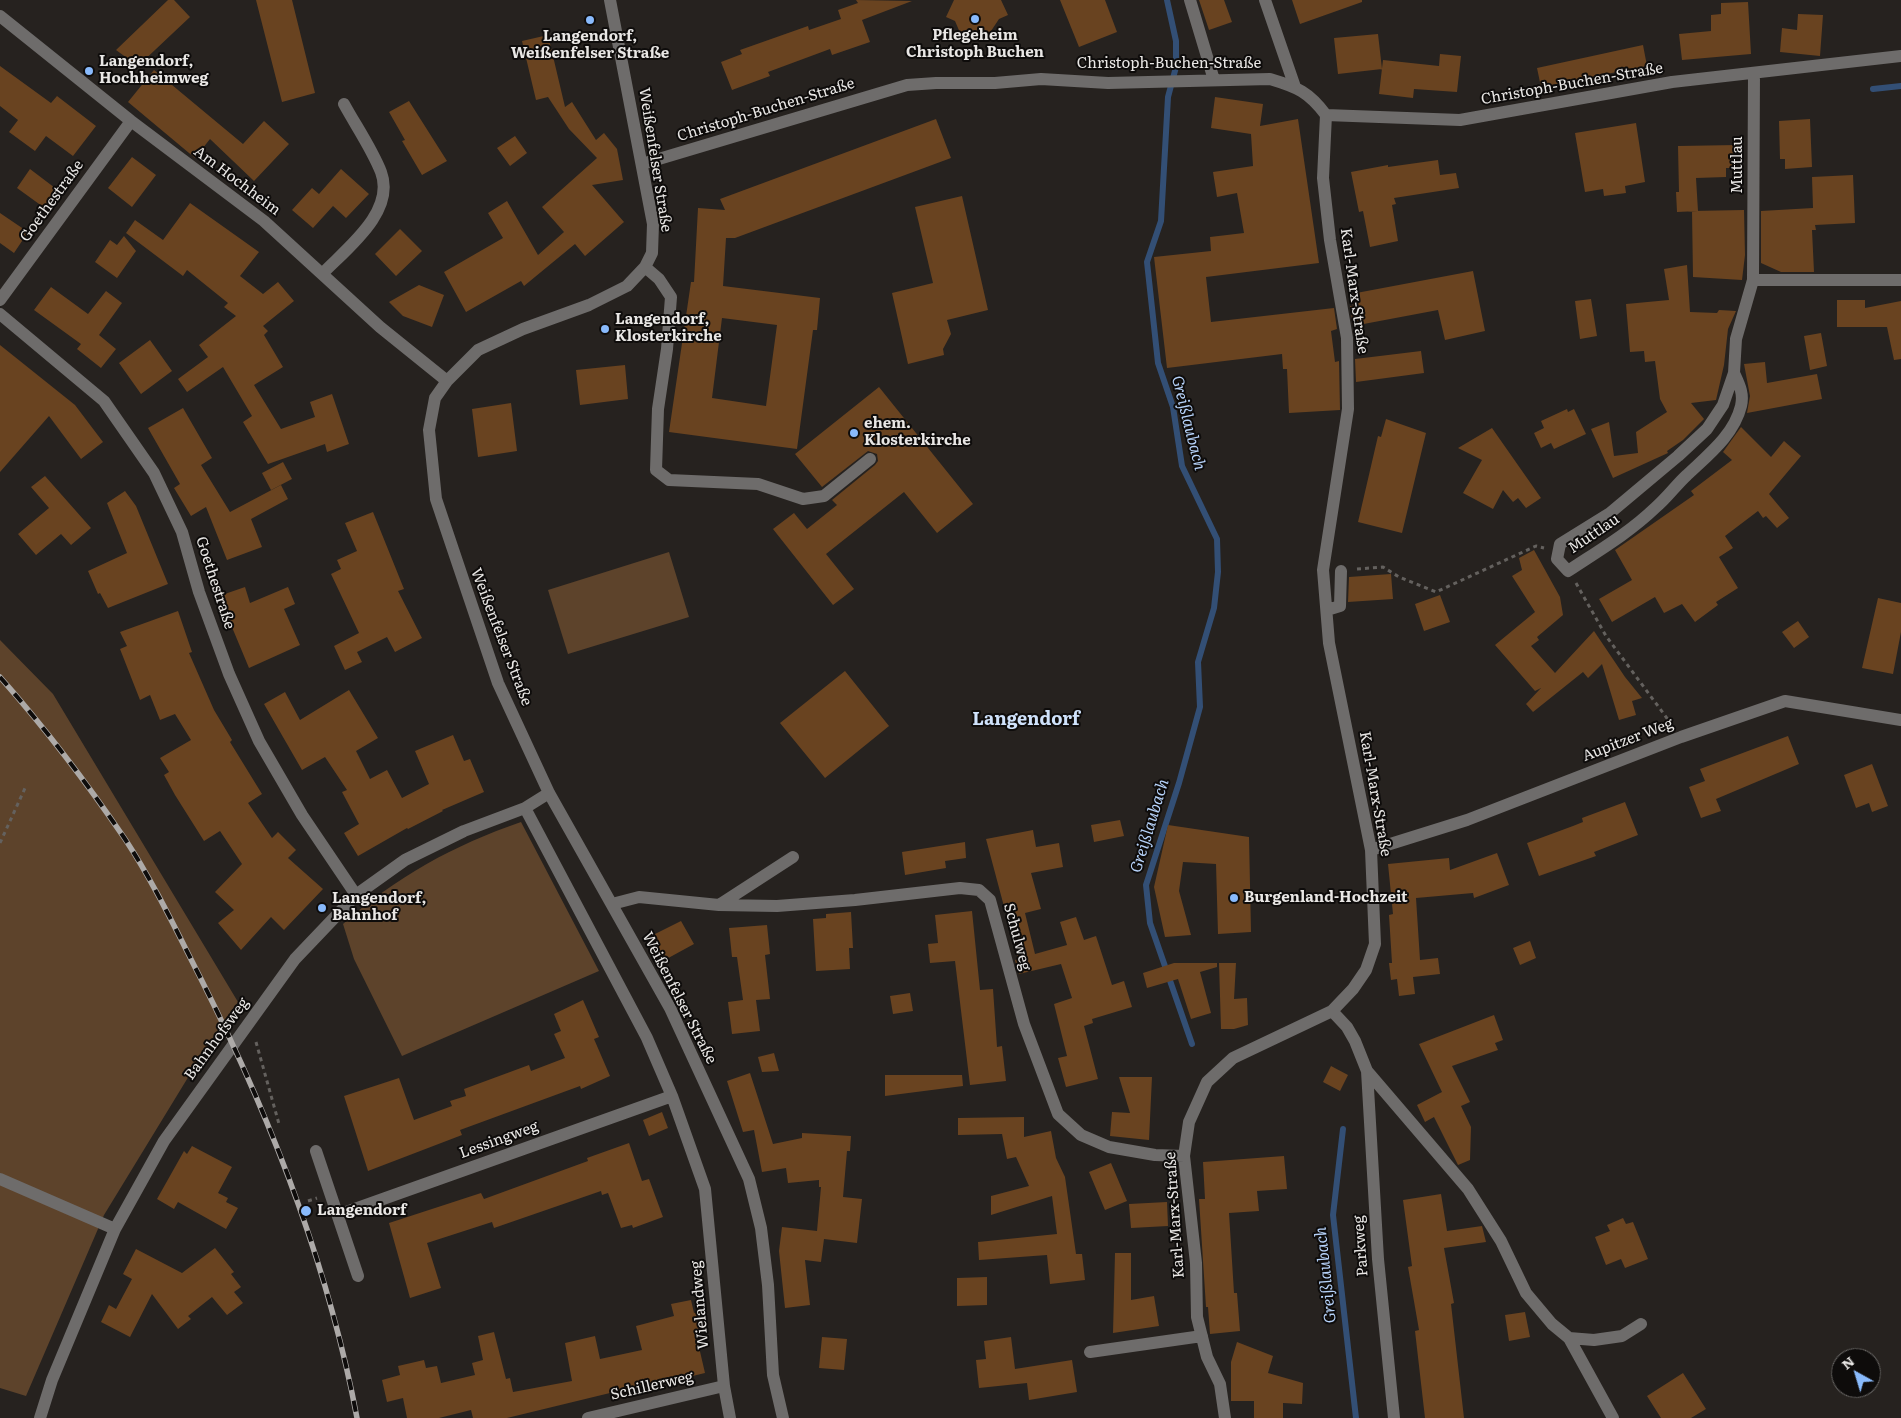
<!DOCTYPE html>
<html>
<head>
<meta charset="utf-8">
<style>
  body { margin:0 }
  #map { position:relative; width:1901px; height:1418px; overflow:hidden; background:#26221f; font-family:Literata,serif }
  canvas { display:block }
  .north { position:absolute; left:1831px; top:1348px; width:50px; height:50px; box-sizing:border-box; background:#0e0c0b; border:1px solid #666462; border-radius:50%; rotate:321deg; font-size:14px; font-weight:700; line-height:20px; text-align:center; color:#e9e7e5 }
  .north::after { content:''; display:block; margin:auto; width:18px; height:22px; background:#89bafc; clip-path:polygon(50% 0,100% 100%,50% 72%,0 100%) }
</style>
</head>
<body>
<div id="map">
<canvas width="1901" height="1418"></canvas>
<div class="north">N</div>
</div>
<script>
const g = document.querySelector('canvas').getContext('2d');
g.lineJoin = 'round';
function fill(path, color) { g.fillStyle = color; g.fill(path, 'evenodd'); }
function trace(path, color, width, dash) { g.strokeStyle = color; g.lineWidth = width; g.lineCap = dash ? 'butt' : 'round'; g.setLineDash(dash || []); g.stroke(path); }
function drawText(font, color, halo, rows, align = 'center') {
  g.font = font + ' Literata,serif'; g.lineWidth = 4; g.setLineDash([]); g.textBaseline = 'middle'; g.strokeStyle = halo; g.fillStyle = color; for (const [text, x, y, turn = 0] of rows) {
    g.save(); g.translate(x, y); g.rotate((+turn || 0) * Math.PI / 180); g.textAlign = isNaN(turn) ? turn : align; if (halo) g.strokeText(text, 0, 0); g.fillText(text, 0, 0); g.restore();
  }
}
fill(new Path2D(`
  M669,552L689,617L568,654L548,590Z
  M0,640L53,694L238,1002L206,1048L104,1215L26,1396L0,1388Z
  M521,822L599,971L402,1056L354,959L343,924C396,877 454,845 521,822Z`), '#5d432b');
trace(new Path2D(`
  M1167,0L1176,41V67L1168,97L1161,221L1147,262L1158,363L1173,407L1182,466L1217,539L1218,572L1214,608L1198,662L1200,707L1179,783L1146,885L1150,923L1192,1044
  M1873,89L1901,86
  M1343,1129L1333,1215L1356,1418`), '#334f75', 6);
fill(new Path2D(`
  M168,0H174L190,17L138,66L116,50Z
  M256,0H292L315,93L282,102Z
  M856,0L912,1L862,20L870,42L832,55L830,49L768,72L770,76L732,90L721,62L742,54L740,50L808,26L809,30L841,19L838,10L858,3Z
  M954,0H1001L1008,15L999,19L989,34L984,35L970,31L961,35L955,21L946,17Z
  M1060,0H1105L1117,32L1079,47Z
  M1199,0H1224L1232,22L1209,30Z
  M1292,0H1362V2L1300,24Z
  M1748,2L1751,54L1682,60L1679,34L1711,31V15L1721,14V3Z
  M1798,14L1823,15L1820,56L1780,52L1782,28L1797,30Z
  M1378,34L1382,69L1338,74L1334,38Z
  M548,35L565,107L572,102L596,140L604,133L617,149L623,180L592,185L624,222L585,256L575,244L524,286L521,281L466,312L444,272L503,238L488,213L507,201L538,255L564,232L542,207L597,158L569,129L548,97L536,100L522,41Z
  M1643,45L1647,66L1541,87L1537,68Z
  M1440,54L1461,56L1457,92L1414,89L1413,98L1379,94L1383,60L1439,66Z
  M0,66L51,103L57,96L96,126L73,156L46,136L35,151L9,132L18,120L0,106Z
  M154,70L243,144L264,121L289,144L254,181L210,139L195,158L128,102Z
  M1215,97L1263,104L1260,126L1298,119L1319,263L1206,277L1211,322L1334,308L1337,329L1331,331L1335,362L1339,361L1340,410L1289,413L1287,369H1283L1282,354L1167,368L1154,257L1211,251L1210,237L1244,233L1237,193L1217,197L1213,172L1253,166L1251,134L1211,128Z
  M409,101L447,161L422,175L402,141L405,140L389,112Z
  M936,119L951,158L735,238H726L723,286L820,298L817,330H813L797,449L669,432L691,282H694L698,208L725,210L720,199ZM722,318L777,325L766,406L712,398Z
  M1810,119L1812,167L1785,169V159H1780L1779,121Z
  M1636,123L1645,182L1625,186L1626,193L1604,196L1603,189L1585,192L1575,133Z
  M515,136L527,153L510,166L497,148Z
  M1737,145V168H1726V177L1696,178L1698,211L1677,212L1676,192H1679L1678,146Z
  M132,157L156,175L132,207L108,188Z
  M1438,160L1440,175L1456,173L1459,188L1394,198L1396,204L1392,205L1398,241L1370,247L1363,211L1359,212L1351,172L1388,165V167Z
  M30,169L59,191L46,209L17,188Z
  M341,169L369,194L346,218L333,206L313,228L292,210L312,188L319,194Z
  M1853,175L1855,223L1815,225L1816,230H1812L1814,272H1781L1761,263V211L1813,208L1812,177Z
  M962,196L988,310L947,320L951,334L943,349L944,355L908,364L892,293L933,283L915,207Z
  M190,203L259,252L240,276L263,294L278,282L294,301L263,326L268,331L264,335L283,367L254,385L281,429L315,417L310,402L332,394L349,444L327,452L325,444L268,464L243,422L252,416L223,367L187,392L178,379L208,357L199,345L236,316L224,307L228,303L187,270L183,276L126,233L135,220L163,240Z
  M1744,210L1745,255L1742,280L1693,277L1692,211Z
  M0,213L28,232L14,253L0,243Z
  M400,229L422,251L396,276L375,254Z
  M124,236L136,251L117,278L95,262L110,240L117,245Z
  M1687,265L1690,312L1717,313L1719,310L1736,311L1728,329L1724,365L1716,400L1691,403L1704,419L1683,440L1667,451L1668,453L1613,478L1591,429L1609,422L1614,456L1638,453L1636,432L1667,412L1660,399L1655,361L1645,362L1644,351L1630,352L1626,304L1669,300L1664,269Z
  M1473,271L1485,331L1445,340L1438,310L1353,326L1350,306H1353L1351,294Z
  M419,285L444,295L432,327L403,316L389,302Z
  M51,287L88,314L106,291L122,303L99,335L116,349L101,368L77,349L81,344L34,310Z
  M1591,299L1597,336L1580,339L1575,301Z
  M1837,300H1865V308L1901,301V359L1894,360L1887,327H1837Z
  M1821,333L1827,366L1810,370L1804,336Z
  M150,340L172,371L141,394L119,363Z
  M0,345L75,405L103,442L81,459L49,416L0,472Z
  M1421,351L1424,373L1356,382L1355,359Z
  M1765,362L1767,383L1817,374L1822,399L1747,413L1750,396L1744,364Z
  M625,365L628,399L580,405L576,370Z
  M879,387L973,504L937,533L904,492L826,554L854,589L833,605L773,529L794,513L807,529L837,505L832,500L875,465L878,461L877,454L868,451L822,487L795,454Z
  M511,403L517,451L478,457L472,409Z
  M183,408L212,458L201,465L230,512L281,485L288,499L251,519L262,547L227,560L206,507L191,516L174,488L180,484L148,428Z
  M1567,409L1568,412L1574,409L1586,434L1554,449L1551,443L1541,448L1534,433L1544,428L1541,421Z
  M1386,419L1426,433L1402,533L1358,522L1378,436L1381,437Z
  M1741,427L1771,457L1784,441L1801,456L1769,494L1789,518L1777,528L1766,516L1763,518L1758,511L1725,536L1733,548L1719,557L1738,588L1716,602L1718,605L1695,622L1682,604L1664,613L1655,597L1612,622L1599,599L1632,580L1615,550L1694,495L1691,491L1732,460L1723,452Z
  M1492,428L1541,498L1526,508L1518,498L1513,502L1503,490L1493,509L1463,493L1482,460L1458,448Z
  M283,462L292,479L271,490L262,473Z
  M45,476L91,528L71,545L61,534L36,555L18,534L49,508L31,487Z
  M125,491L136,506L168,584L108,608L100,593L98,594L88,571L127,553L107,503Z
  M373,512L404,589L398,591L422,638L395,652L387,637L357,652L362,662L345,670L334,646L359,633L331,574L341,569L337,560L357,551L345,523Z
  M1534,550L1560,597L1563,615L1537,637L1539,640L1531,646L1555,673L1594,631L1625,677L1642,698L1632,701L1636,715L1619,720L1602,664L1588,678L1583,672L1533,712L1526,704L1541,688L1535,691L1495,645L1535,612L1512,576L1522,570L1519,558Z
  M1391,574L1393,599L1348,602L1349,577Z
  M245,587L250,603L288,587L295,604L284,609L300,645L249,668L219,596Z
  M1440,595L1450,622L1424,631L1415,604Z
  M1878,598L1901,603V632L1893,674L1862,668Z
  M178,611L192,652L189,653L214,710L232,740L230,742L262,794L248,803L272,838L278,832L296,850L288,858L323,889L284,930L271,917L241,950L218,923L234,910L215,892L242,864L220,831L204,841L175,795L164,775L169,772L160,758L191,740L175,714L160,720L150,695L140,700L120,649L127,646L120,632Z
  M1798,621L1809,637L1794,648L1782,632Z
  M845,671L889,726L825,778L780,723Z
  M349,690L378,738L356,751L370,779L387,770L402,798L429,784L415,751L453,735L464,761L470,759L484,792L442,810L443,811L408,829L407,828L358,856L344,833L359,824L342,792L347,790L325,757L302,770L264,704L285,692L300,720Z
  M1788,736L1799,764L1716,799L1721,811L1701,818L1689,787L1705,781L1700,769Z
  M1872,764L1888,806L1872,812L1869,803L1856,808L1844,775Z
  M1625,802L1638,835L1594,852L1596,856L1539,876L1527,843L1573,826L1583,822L1582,818Z
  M1120,820L1124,836L1094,842L1091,825Z
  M1168,825L1249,837L1251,932L1218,934L1216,864L1183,862L1179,891L1191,935L1165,937L1154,887Z
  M1033,830L1036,847L1059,843L1063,867L1031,873L1041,909L1025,913L1035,954L1067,945L1060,922L1076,917L1084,940L1096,936L1112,985L1124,981L1132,1007L1092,1019L1093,1023L1084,1026L1098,1079L1066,1087L1058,1058L1067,1056L1054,1004L1072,998L1061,964L1019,974L1015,960L1018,959L986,839Z
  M965,842L966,858L945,861L946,868L905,875L902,852Z
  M1497,853L1509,885L1474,898L1473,893L1416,898L1420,960L1438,958L1440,974L1413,977L1415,994L1399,996L1397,979L1391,980L1389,963H1392L1389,915L1393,914L1388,864L1449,858L1450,870Z
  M972,911L980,990L993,989L997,1047L1002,1046L1006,1081L970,1085L955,961L930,963L928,944L938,943L935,915Z
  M851,912L853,948H849L850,969L816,971L813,919L826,918V914Z
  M681,921L694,944L661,962L649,937Z
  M767,925L770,954L765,955L770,999L756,1000L760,1031L732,1034L728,1002L743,1000L737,957H732L729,928Z
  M1530,941L1536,958L1520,965L1513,948Z
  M1174,963H1217V967L1200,972L1211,1013L1191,1019L1178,979L1147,988L1143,973Z
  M1219,963H1236L1234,999L1247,998L1248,1025L1234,1029H1221Z
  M910,993L913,1011L893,1014L890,996Z
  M583,1000L599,1037L594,1039L610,1076L581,1089L580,1086L460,1130L462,1135L368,1171L344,1096L399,1078L414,1120L452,1106L450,1101L466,1096L464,1089L529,1065L531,1071L565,1058L554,1034L561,1031L554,1014Z
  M1494,1015L1503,1040L1495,1043L1498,1050L1452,1066L1470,1102L1461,1106L1471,1127L1470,1160L1458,1165L1434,1117L1425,1122L1417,1105L1442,1092L1419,1044Z
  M774,1053L779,1071L762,1072L758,1057Z
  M1331,1066L1348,1075L1340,1091L1323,1082Z
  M750,1073L773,1144L802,1138V1133L851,1136L850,1151H847L843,1197L862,1199L857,1243L824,1239L821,1262L805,1260L810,1305L785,1308L779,1251L782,1227L817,1231L821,1187H819V1180L788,1183L786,1168L762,1172L754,1130L743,1132L727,1081Z
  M885,1075H962L963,1086L885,1096Z
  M1119,1077H1152L1149,1140L1110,1136L1112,1112L1130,1113Z
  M662,1112L668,1128L649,1136L643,1120Z
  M1024,1117V1137L1051,1131L1056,1158L1065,1177L1076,1254H1082L1085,1280L1050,1284L1047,1255L979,1260L978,1242L1057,1234L1052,1196L991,1215V1196L1029,1186L1016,1157L1007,1159L1002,1134L958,1135V1118Z
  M629,1143L642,1181L649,1179L663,1217L633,1228L632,1225L621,1228L608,1193L602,1195L601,1191L494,1228L492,1222L427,1243L441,1288L410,1298L389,1223L481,1193L484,1199L588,1161L587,1158Z
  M192,1146L232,1167L218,1193L228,1198L226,1202L238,1208L226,1229L178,1202L174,1209L157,1199L184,1151L187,1154Z
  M1284,1156L1287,1189L1257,1191L1259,1211L1229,1213L1234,1293H1237L1240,1331L1210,1334L1208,1307H1206L1199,1199H1205L1203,1162Z
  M1111,1163L1127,1201L1105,1210L1089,1172Z
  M1441,1194L1447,1231L1482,1226L1486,1242L1444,1248L1454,1303L1451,1304L1464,1418H1425L1415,1331L1419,1330L1408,1267L1412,1266L1403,1200Z
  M1167,1202L1168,1226L1131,1228L1129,1204Z
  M1623,1218L1626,1224L1633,1222L1648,1259L1625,1268L1621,1259L1606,1265L1595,1237L1610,1231L1607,1225Z
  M215,1248L234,1272L231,1274L241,1287L234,1292L243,1303L227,1315L212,1297L188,1316L191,1319L178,1329L152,1294L130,1337L101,1322L109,1305L116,1309L132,1279L123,1274L136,1249L182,1273Z
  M1115,1253H1131V1300L1154,1296L1159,1326L1113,1333Z
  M987,1277V1305L957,1306V1278Z
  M691,1300L694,1313L700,1311L704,1327L695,1330L705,1373L680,1379V1376L507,1418H473L471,1410L439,1418H407L403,1398L387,1402L382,1380L400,1375L398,1366L424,1360L426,1368L437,1366L441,1383L475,1375L472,1363L483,1360L478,1336L494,1332L506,1379L510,1378L513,1392L572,1381L565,1343L595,1336L600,1359L642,1350L636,1326L674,1316L671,1304Z
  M1525,1312L1530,1337L1509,1341L1505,1315Z
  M822,1337L847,1339L844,1370L819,1368Z
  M1011,1337L1015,1369L1072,1360L1077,1392L1029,1400L1027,1383L979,1388L976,1360L986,1359L984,1341Z
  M1237,1342L1273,1356L1268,1373L1303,1383L1302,1404L1283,1403V1418H1254V1401H1231V1362Z
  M1683,1373L1706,1409L1691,1418H1661L1647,1396Z`), '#694320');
trace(new Path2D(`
  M1357,569L1383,567L1399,577L1436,592L1536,546L1544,548
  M1576,583L1606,636L1672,725
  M0,843L26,786
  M256,1042L279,1124
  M308,1201L317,1198`), '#64615e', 3, [4, 4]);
trace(new Path2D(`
  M610,0L653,224L652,253L645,267L627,286L589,305L523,329L478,350L447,381L435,398L429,430L436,499L498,683L549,793L670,1008L749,1179L761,1228L768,1285L773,1375L783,1418
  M1190,0L1214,80
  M1265,0L1295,87
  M0,16L131,121L264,221L380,327L447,381
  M1326,115L1460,120L1672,82L1901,56
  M642,164L907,85L936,83H995L1041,79L1108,83L1270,79C1297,87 1309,92 1326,115
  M645,267L659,279L671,297L667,349L658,409L656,470L669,480L758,484L803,499L824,496L870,459
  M322,274C346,249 396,212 381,172C372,149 356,126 344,104
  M1753,280H1901
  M0,300L131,121
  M0,314L104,401L154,473L182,532L199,592L229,674L259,741L302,815L356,895
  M1734,373C1739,384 1744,393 1741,406C1734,435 1708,455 1687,475C1676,485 1667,498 1655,508C1629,533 1598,551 1568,571L1557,559L1560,544L1610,513L1678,456L1707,429L1723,405L1734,373L1736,339L1753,280L1754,74
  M1327,610L1340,606L1341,571
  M1371,850L1467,820L1681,737L1785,701L1901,720
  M612,904L639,897L719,905L777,906L855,900L960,888L979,890L990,900L1024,1024L1058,1114L1081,1135L1109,1147L1155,1155L1184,1156
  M719,905L793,857
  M1332,1011L1347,1027L1355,1041L1367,1071L1378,1259L1394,1418
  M1367,1071L1468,1189L1501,1241L1526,1293L1552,1324L1569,1338L1594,1340L1622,1336L1641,1324
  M672,1096L705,1189L724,1386L730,1418
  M316,1151L358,1276
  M0,1179L115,1229
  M338,1215L672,1096L647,1038L525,808
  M1569,1338L1613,1418
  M1090,1352L1202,1336
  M40,1418L52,1380L115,1229L164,1141L295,959L356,895L405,860L464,831L525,808L549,793
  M588,1418L724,1386
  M1225,1418L1220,1384L1207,1357L1197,1317L1196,1263L1184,1156L1189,1122L1207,1082L1233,1058L1332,1011L1353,989L1366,970L1375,944L1371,850L1329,643L1323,570L1348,409L1347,338L1330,240L1323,178L1326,115`), '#6e6c6b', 12);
const rail = new Path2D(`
  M0,677C45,728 87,783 125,839C154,883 177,932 201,979C271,1118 328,1264 357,1418`);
trace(rail, '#adaaa8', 5.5);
trace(rail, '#0e0c0b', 4, [11]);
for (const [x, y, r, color] of [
  [975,19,5,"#89bafc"],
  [590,20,5,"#89bafc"],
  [89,71,5,"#89bafc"],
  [605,329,5,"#89bafc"],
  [854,433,5,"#89bafc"],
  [1234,898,5,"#89bafc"],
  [322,908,5,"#89bafc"],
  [306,1211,6,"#89bafc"]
]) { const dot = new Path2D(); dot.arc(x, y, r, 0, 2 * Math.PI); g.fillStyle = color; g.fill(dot); trace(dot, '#0e0c0b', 2); }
drawText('bold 15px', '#e9e7e5', '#0e0c0b', [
  ["Pflegeheim",975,36,"center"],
  ["Christoph Buchen",975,53,"center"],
  ["Langendorf,",590,37,"center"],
  ["Weißenfelser Straße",590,54,"center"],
  ["Langendorf,",99,62],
  ["Hochheimweg",99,79],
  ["Langendorf,",615,320],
  ["Klosterkirche",615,337],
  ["ehem.",864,424],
  ["Klosterkirche",864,441],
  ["Burgenland-Hochzeit",1244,898],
  ["Langendorf,",332,899],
  ["Bahnhof",332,916],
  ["Langendorf",317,1211]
], 'left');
drawText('15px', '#e9e7e5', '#0e0c0b', [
  ["Christoph-Buchen-Straße",1169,64],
  ["Christoph-Buchen-Straße",1572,84,-10],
  ["Christoph-Buchen-Straße",766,110,-17],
  ["Weißenfelser Straße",655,160,81],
  ["Muttlau",1738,165,-90],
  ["Am Hochheim",237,181,37],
  ["Goethestraße",52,201,-54],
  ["Karl-Marx-Straße",1354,291,82],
  ["Muttlau",1594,534,-34],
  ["Goethestraße",215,583,72],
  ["Weißenfelser Straße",501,637,69],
  ["Aupitzer Weg",1628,740,-21],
  ["Karl-Marx-Straße",1375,794,80],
  ["Schulweg",1017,937,75],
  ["Weißenfelser Straße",679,998,63],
  ["Bahnhofsweg",217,1039,-54],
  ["Lessingweg",499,1140,-20],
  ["Karl-Marx-Straße",1175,1215,-94],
  ["Parkweg",1361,1246,-94],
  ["Wielandweg",700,1305,-95],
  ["Schillerweg",652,1386,-13]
]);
drawText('italic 16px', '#b6d2f9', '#0e0c0b', [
  ["Greißlaubach",1188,423,76],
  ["Greißlaubach",1150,826,-73],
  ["Greißlaubach",1326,1275,-96]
]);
drawText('bold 18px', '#cfe2fb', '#0e0c0b', [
  ["Langendorf",1026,720]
]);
</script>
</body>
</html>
